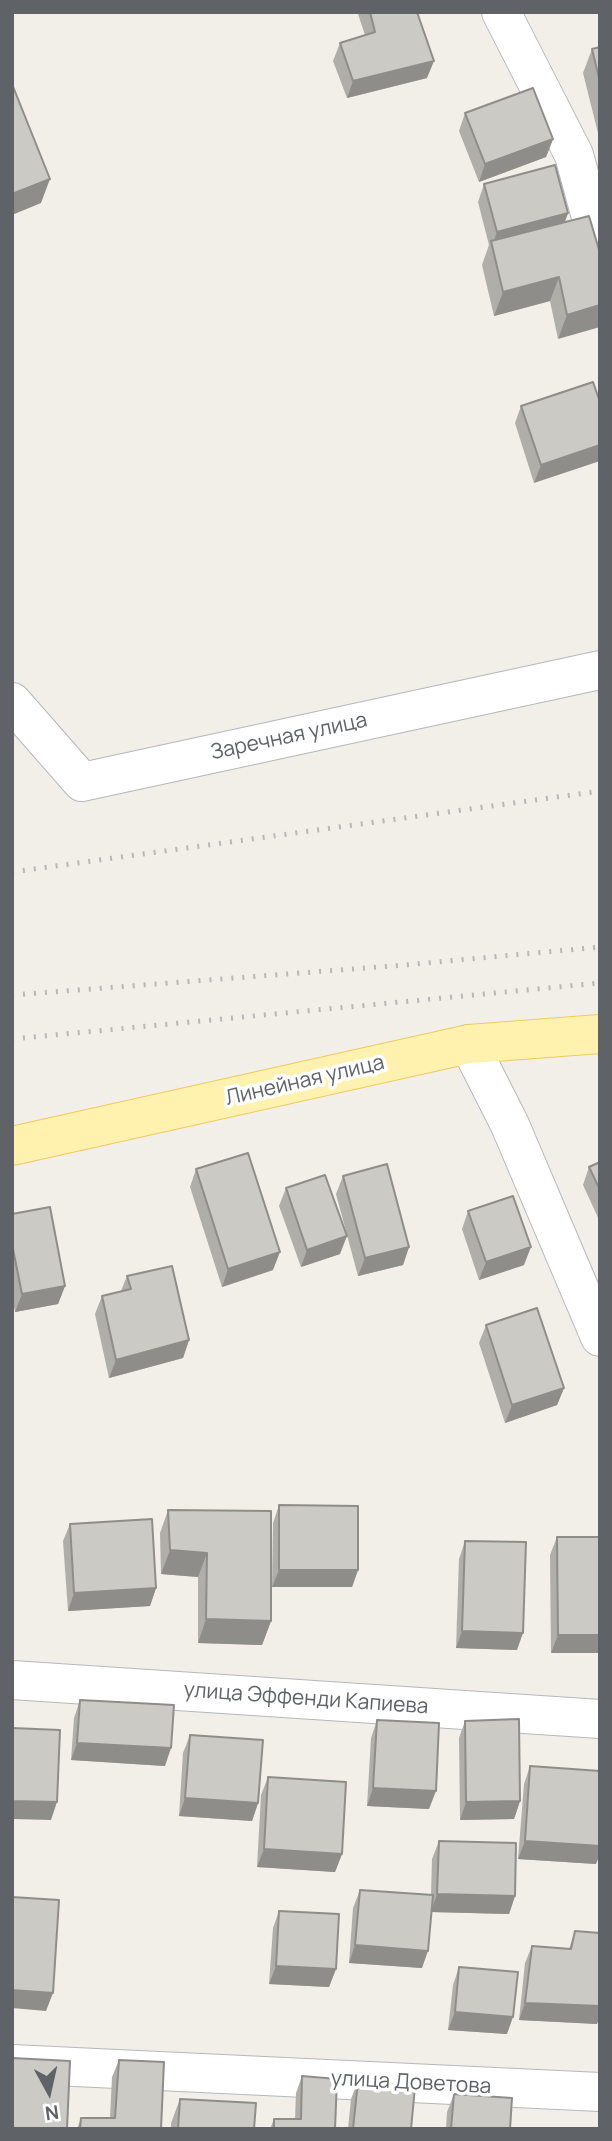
<!DOCTYPE html>
<html>
<head>
<meta charset="utf-8">
<style>
  body { margin:0 }
  #map { position:relative; width:612px; height:2141px; overflow:hidden; background:#f1efe8; font-family:Manrope,sans-serif }
  canvas { display:block }
  .frame { position:absolute; inset:0; border:14px solid #5f6368; pointer-events:none }
  .north { position:absolute; left:14px; top:2057px; width:70px; height:70px; -webkit-text-stroke:5px #fff; paint-order:stroke; rotate:172deg; font-size:19px; font-weight:700; line-height:28px; text-align:center; color:#5f6368 }
  .north::after { content:''; display:block; margin:auto; width:24px; height:32px; background:#5f6368; clip-path:polygon(50% 0,100% 100%,50% 72%,0 100%) }
</style>
</head>
<body>
<div id="map">
<canvas width="612" height="2141"></canvas>
<div class="frame"></div>
<div class="north">N</div>
</div>
<script>
const g = document.querySelector('canvas').getContext('2d');
g.lineJoin = 'round';
function trace(path, color, width, dash) { g.strokeStyle = color; g.lineWidth = width; g.lineCap = dash ? 'butt' : 'round'; g.setLineDash(dash || []); g.stroke(path); }
function fill(path, color) { g.fillStyle = color; g.fill(path, 'evenodd'); }
function drawText(font, color, halo, rows, align = 'center') {
  g.font = font + ' Manrope,sans-serif'; g.lineWidth = 7; g.setLineDash([]); g.textBaseline = 'middle'; g.strokeStyle = halo; g.fillStyle = color; for (const [text, x, y, turn = 0] of rows) {
    g.save(); g.translate(x, y); g.rotate((+turn || 0) * Math.PI / 180); g.textAlign = isNaN(turn) ? turn : align; if (halo) g.strokeText(text, 0, 0); g.fillText(text, 0, 0); g.restore();
  }
}
const minor = new Path2D(`
  M501,12L574,155L600,250
  M12,702L82,782L600,670
  M469,1044L510,1125L600,1337
  M12,1680L600,1719
  M12,2064L600,2092`);
const major = new Path2D(`
  M12,1146L469,1044L600,1034`);
trace(minor, '#b5b8bc', 40);
trace(major, '#f2c960', 40);
trace(minor, '#fff', 38);
trace(major, '#fff2af', 38);
trace(new Path2D(`
  M12,872L600,791
  M12,995L405,965L600,947
  M12,1039L600,983`), '#b6b7b8', 5, [2, 9]);
fill(new Path2D(`
  M359,12H417L427,78L347,98L333,61L340,43L365,35L358,14Z
  M600,47V133H598L583,73L592,49Z
  M465,113L553,139L546,157L479,182L459,131Z
  M484,184L568,213L565,222L600,253L558,339L550,301L494,316L482,265L489,245L478,202Z
  M600,402L534,483L515,423L521,406Z
  M600,1162V1222L583,1185L589,1167Z
  M196,1169L273,1270L222,1287L190,1187Z
  M343,1176L409,1247L403,1265L358,1276L336,1194Z
  M286,1188L340,1254L301,1267L279,1206Z
  M468,1211L524,1265L479,1280L462,1229Z
  M12,1214L65,1286L58,1304L15,1312L12,1297Z
  M127,1276L189,1340L183,1358L109,1378L95,1314L102,1296L121,1291Z
  M486,1325L564,1388L557,1405L505,1423L479,1343Z
  M279,1505L358,1570L352,1587H272L273,1523Z
  M168,1510L271,1621L262,1645L198,1643V1577L161,1574L160,1533Z
  M70,1524L156,1588L150,1606L68,1611L63,1541Z
  M557,1537H600V1653H551L550,1555Z
  M465,1541L517,1650L456,1648L459,1559Z
  M80,1700L165,1766L71,1760L74,1718Z
  M377,1720L429,1809L367,1806L371,1738Z
  M465,1721L520,1801L514,1819L460,1820L459,1738Z
  M190,1735L258,1803L252,1821L179,1816L183,1753Z
  M530,1766L596,1864L518,1859L524,1784Z
  M268,1777L342,1854L335,1872L257,1867L261,1795Z
  M439,1841L515,1896L509,1914L431,1912L422,1968L349,1963L353,1908L360,1890L431,1895L432,1859Z
  M279,1911L336,1969L329,1987L269,1984L273,1928Z
  M575,1931L597,2024L519,2020L525,1963L532,1946L569,1949Z
  M459,1967L507,2034L448,2030L453,1985Z
  M119,2060L161,2129H77L81,2118H110L112,2077Z
  M302,2076L335,2129H270L274,2119H295L296,2093Z
  M358,2081L411,2129H348L351,2099Z
  M454,2094L510,2129H446L447,2112Z
  M180,2099L254,2129H171V2123Z`), '#afaea9');
fill(new Path2D(`
  M434,61L427,78L347,98L353,81Z
  M553,139L546,157L479,182L485,164Z
  M50,179L41,203L12,215V194Z
  M568,213L561,231L492,246L497,232Z
  M559,277L550,301L494,316L503,292Z
  M600,305V327L558,339L567,315Z
  M600,445V461L534,483L541,465Z
  M347,1236L340,1254L301,1267L307,1250Z
  M409,1247L403,1265L358,1276L365,1258Z
  M531,1247L524,1265L479,1280L486,1262Z
  M280,1252L273,1270L222,1287L228,1269Z
  M65,1286L58,1304L15,1312L22,1294Z
  M189,1340L183,1358L109,1378L116,1360Z
  M564,1388L557,1405L505,1423L512,1405Z
  M170,1550L207,1553L198,1577L161,1574Z
  M279,1570H358L352,1587H272Z
  M156,1588L150,1606L68,1611L74,1593Z
  M206,1619L271,1621L262,1645L198,1643Z
  M462,1631L523,1633L517,1650L456,1648Z
  M558,1635H600V1653H551Z
  M77,1743L171,1748L165,1766L71,1760Z
  M373,1788L436,1791L429,1809L367,1806Z
  M185,1798L258,1803L252,1821L179,1816Z
  M12,1801L57,1802L51,1820L12,1819Z
  M520,1801L514,1819L460,1820L466,1802Z
  M525,1841L600,1846V1854L596,1864L518,1859Z
  M264,1849L342,1854L335,1872L257,1867Z
  M437,1894L515,1896L509,1914L431,1912Z
  M355,1945L428,1951L422,1968L349,1963Z
  M276,1966L336,1969L329,1987L269,1984Z
  M12,1990L53,1993L46,2011L12,2008Z
  M525,2003L600,2006V2017L597,2024L519,2020Z
  M455,2012L513,2017L507,2034L448,2030Z`), '#8f8d8a');
const building = new Path2D(`
  M370,12H417L434,61L353,81L340,43L375,32Z
  M600,47V82L592,49Z
  M12,84L50,179L12,194Z
  M533,88L553,139L485,164L465,113Z
  M555,165L568,213L497,232L484,184Z
  M589,216L600,253V305L567,315L559,277L503,292L491,241Z
  M593,382L600,402V445L541,465L521,406Z
  M248,1153L280,1252L228,1269L196,1169Z
  M600,1162V1190L589,1167Z
  M387,1164L409,1247L365,1258L343,1176Z
  M325,1175L347,1236L307,1250L286,1188Z
  M513,1196L531,1247L486,1262L468,1211Z
  M50,1207L65,1286L22,1294L12,1244V1214Z
  M172,1266L189,1340L116,1360L102,1296L131,1289L127,1276Z
  M537,1308L564,1388L512,1405L486,1325Z
  M279,1505L358,1506V1570H279Z
  M168,1510L271,1511V1621L206,1619L207,1553L170,1550Z
  M152,1519L156,1588L74,1593L70,1524Z
  M557,1537H600V1635H558Z
  M465,1541L526,1542L523,1633L462,1631Z
  M80,1700L174,1705L171,1748L77,1743Z
  M519,1719L520,1801L466,1802L465,1721Z
  M377,1720L439,1723L436,1791L373,1788Z
  M12,1728L60,1730L57,1802L12,1801Z
  M190,1735L263,1740L258,1803L185,1798Z
  M530,1766L600,1771V1846L525,1841Z
  M268,1777L346,1782L342,1854L264,1849Z
  M439,1841L516,1843L515,1896L437,1894Z
  M360,1890L433,1895L428,1951L355,1945Z
  M12,1897L59,1900L53,1993L12,1990Z
  M279,1911L339,1914L336,1969L276,1966Z
  M575,1931L600,1933V2006L525,2003L532,1946L571,1949Z
  M459,1967L518,1972L513,2017L455,2012Z
  M12,2058L70,2061L67,2129H12Z
  M119,2060L164,2062L161,2129H80L81,2118H115Z
  M302,2076L337,2079L335,2129H274V2119H301Z
  M358,2081L415,2087L411,2129H353Z
  M454,2094L512,2098L510,2129H451Z
  M180,2099L256,2103L254,2129H178Z`);
fill(building, '#cccac5');
trace(building, '#8f8d8a', 2);
drawText('21px', '#5f6368', '#fff', [
  ["Заречная улица",289,737,-12],
  ["Линейная улица",305,1081,-13],
  ["улица Эффенди Капиева",306,1699,4],
  ["улица Доветова",411,2083,3]
]);
</script>
</body>
</html>
